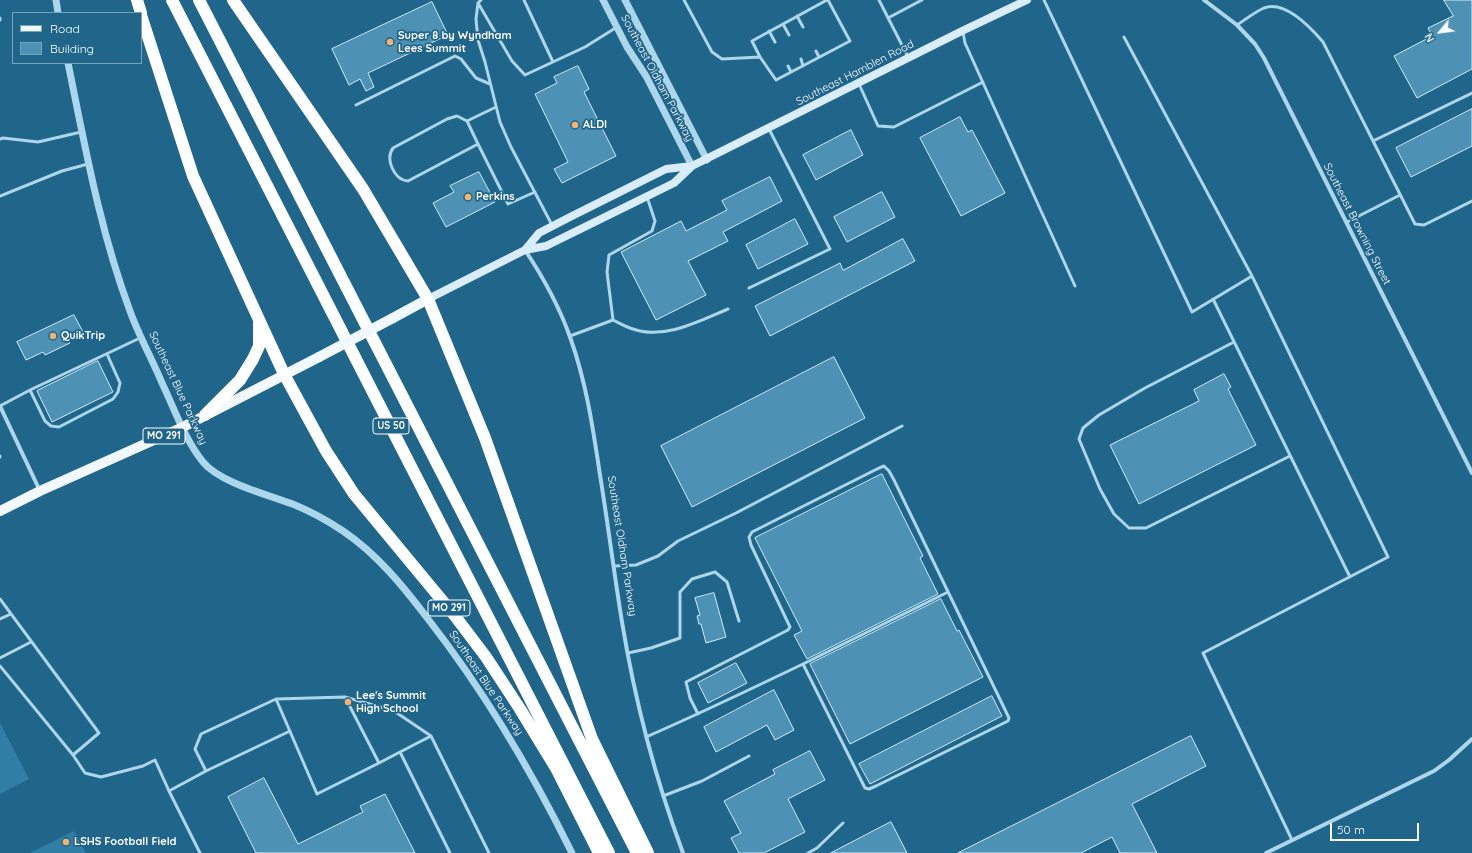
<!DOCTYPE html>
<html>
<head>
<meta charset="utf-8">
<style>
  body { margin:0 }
  #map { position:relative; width:1472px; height:853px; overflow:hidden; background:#20658a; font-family:Quicksand,sans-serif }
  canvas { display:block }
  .legend { position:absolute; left:12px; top:12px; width:130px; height:52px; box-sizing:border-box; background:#20658a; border:1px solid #79a3b9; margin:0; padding:5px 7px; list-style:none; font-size:12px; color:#fff }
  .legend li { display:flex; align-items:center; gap:8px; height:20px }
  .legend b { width:20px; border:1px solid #79a3b9 }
  .north { position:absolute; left:1420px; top:12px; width:40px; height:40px; -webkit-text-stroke:3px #20658a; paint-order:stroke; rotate:241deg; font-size:11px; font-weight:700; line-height:16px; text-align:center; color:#fff }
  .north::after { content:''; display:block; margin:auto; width:14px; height:18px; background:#fff; clip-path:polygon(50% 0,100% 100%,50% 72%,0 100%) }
  .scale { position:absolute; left:1330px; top:823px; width:89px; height:18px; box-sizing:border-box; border:2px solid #fff; border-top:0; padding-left:5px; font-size:12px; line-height:14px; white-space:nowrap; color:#fff; -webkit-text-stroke:3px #20658a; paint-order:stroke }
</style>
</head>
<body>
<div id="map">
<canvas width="1472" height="853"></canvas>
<ul class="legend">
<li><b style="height:5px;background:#f1f9fe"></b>Road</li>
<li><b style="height:11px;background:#4d91b4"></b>Building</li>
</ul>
<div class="north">N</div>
<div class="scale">50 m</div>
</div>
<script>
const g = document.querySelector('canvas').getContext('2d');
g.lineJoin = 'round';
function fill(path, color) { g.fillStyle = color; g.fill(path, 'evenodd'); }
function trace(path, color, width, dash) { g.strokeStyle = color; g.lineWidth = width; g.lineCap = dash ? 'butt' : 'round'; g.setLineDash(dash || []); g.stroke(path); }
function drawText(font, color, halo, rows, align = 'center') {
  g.font = font + ' Quicksand,sans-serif'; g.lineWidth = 3.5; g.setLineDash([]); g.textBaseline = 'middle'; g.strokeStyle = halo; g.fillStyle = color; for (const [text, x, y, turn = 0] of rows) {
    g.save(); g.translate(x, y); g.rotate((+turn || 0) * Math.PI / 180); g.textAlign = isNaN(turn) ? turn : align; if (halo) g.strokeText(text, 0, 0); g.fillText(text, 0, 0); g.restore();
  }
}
fill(new Path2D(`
  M0,723L29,779L0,794Z
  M74,831L86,853H30Z`), '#317fa6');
const building = new Path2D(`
  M1444,0H1472V69L1417,98L1394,56L1432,36L1428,28L1453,16Z
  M432,2L448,35L368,73L374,87L366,91L360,79L349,85L332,49Z
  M578,66L589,89L584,92L616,156L562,183L554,169L568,162L535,94L557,83L554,77Z
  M1472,109V146L1411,177L1396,148Z
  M960,117L968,132L972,130L1005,193L961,216L920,138Z
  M851,130L863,155L816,180L803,155Z
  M479,172L495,202L446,227L433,203L454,192L450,186Z
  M770,177L782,201L723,232L728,241L688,261L706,295L656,320L621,252L681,221L686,231L727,210L722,201Z
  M882,192L895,217L847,242L834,217Z
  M795,219L808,244L758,269L746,245Z
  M903,239L915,261L770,336L755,306L840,263L843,270Z
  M74,315L83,332L68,340L70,343L45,355L43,352L26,360L17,342Z
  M834,357L865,418L692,507L661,446Z
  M98,361L113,392L52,422L37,391Z
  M1224,374L1231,387L1228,389L1256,445L1139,504L1110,445L1199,401L1194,390Z
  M882,474L923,556L920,558L938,594L807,659L794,635L802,631L755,538Z
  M714,593L726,637L706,643L701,624H699L697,616L700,615L695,598Z
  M941,599L957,631L959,630L983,677L850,744L810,664Z
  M736,663L747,683L708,703L698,683Z
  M774,690L794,730L775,740L767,725L716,752L704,727Z
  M992,696L1002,716L870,784L859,764Z
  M1191,736L1206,766L1132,804L1157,853H1120L1112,837L1081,853H958Z
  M810,751L825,780L788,799L805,832L764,853H739L731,838L741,833L724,801L775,774L773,770Z
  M264,778L298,844L363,812L360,806L385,794L415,853H256L228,797Z
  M891,822L907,853H831Z`);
fill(building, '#4d91b4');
trace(building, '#d1ebf8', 1);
trace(new Path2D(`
  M481,0L478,3L476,19L478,40L485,62L500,122L511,147L552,225
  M524,0L553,62
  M684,0L712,52L722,59L760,57L776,80L850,41L828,0
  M879,0L908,57
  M1044,0L1192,312L1252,276L1388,557L1203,653L1292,840
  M478,3L512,61L525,75L585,47L617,27
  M797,16L803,27
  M0,18V20
  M888,18L922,0
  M783,24L789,35
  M1237,25C1246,19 1255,12 1264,8C1285,0 1311,28 1323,42L1415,224L1424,225L1472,201
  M769,31L775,42
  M963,32L965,43L1075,286
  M1124,37L1252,276
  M816,51L819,57
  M760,57L752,41L827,0
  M801,59L803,66
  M788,66L791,72
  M859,84L878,126L894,127L983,82
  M356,105L455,56L461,59L476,78L490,84
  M496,107L467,121L457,116L447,119L393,148C385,159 394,180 408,181L478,144L508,204L535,192
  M467,121L478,144
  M0,139L3,138L38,142L81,132
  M1373,141L1472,93
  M0,196L62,171L88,164
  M1347,222L1400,195
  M749,288L830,249L769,129
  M1213,299L1350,577
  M613,320C619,323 626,327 633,329C665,340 699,321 728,309
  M570,336L613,320L607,272L609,255L652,231L655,221L647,197
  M1234,342L1145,388L1099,415L1083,428L1079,439L1100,489L1114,514L1129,528H1146L1290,456
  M30,390L45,421L51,426L59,427L113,399L118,392L120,383L107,354
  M0,406L30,390L140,338
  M0,456V457
  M614,566L636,565L658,556L678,541L736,513L902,426
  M0,599L99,733L73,755
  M0,619L11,614
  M628,653L651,648L680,638V592L692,579L715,572L727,582L739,621
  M0,658L31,642
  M803,664L948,592
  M0,666L73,755L85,773L101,777L143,766L155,760L169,791L206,771L195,749L201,734L276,699L345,697L394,711L431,736L489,853
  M276,699L317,794L379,763L345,697
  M646,737C699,714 751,689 803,664L865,788L869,789L876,786L1008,721L1009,718L894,480L889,471L884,466L879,468L752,532L749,537L751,545L790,627L788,630L686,682L690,698L698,714
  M400,752L431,736
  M379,763L400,752L450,853
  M206,771L290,731
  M169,791L200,853
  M663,796L702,781L749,756
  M808,853L817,848L843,823`), '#acd6eb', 3);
trace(new Path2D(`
  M1204,0L1237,25L1255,44L1264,58L1472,473
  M525,250C543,277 559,306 570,337C586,381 593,428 600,475C608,524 614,573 622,622C635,701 655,778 683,853
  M0,406L40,491
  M1266,853L1434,771L1449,760L1472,739`), '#acd6eb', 4);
trace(new Path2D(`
  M56,0L58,13
  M603,0L627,47L646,76L692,166
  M625,0L707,160
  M68,63C85,146 100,231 130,311C139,336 152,359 162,383C174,408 185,440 203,462C220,483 269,495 295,505C312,512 328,521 343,531C377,554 403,586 428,619C485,692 531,770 572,853`), '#acd6eb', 7);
trace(new Path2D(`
  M692,166L962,31L1027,0
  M428,299L525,250L546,246L674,183L692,166L666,169L572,216L539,233L525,250`), '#d8edf9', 8);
trace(new Path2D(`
  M393,318L428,299
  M0,511L40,491L183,427L319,357`), '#f1f9fe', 10);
trace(new Path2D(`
  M137,0L141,13
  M172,0L609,853
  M199,0L637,853
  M233,0L363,189L428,299L485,438L592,739L648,853
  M141,15L193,176L284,374L326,451L354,494L455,616L486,657L520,709L556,768L599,853
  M205,415L240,380L253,359L259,346V323`), '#fff', 12);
trace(new Path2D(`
  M319,357L393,318`), '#f1f9fe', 10);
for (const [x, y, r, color] of [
  [390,42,4,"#f8b26d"],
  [575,125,4,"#f8b26d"],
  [468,197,4,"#f8b26d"],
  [53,336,4,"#f8b26d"],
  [348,702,4,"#f8b26d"],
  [66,842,4,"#f8b26d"]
]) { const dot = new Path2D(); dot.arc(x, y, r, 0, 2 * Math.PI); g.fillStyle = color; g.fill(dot); trace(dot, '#20658a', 1.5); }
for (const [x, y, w] of [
  [391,426,36],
  [164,436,42],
  [449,608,42]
]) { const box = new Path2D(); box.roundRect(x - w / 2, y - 8, w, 16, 3); g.fillStyle = '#20658a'; g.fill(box); trace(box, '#fff', 1); }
drawText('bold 10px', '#fff', null, [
  ["US 50",391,426],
  ["MO 291",164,436],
  ["MO 291",449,608]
]);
drawText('bold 11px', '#fff', '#20658a', [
  ["Super 8 by Wyndham",398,36],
  ["Lees Summit",398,49],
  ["ALDI",583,125],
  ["Perkins",476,197],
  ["QuikTrip",61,336],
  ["Lee's Summit",356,696],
  ["High School",356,709],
  ["LSHS Football Field",74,842]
], 'left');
drawText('11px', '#fff', '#20658a', [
  ["Southeast Hamblen Road",855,73,-27],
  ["Southeast Oldham Parkway",657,78,62],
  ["Southeast Browning Street",1357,224,63],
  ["Southeast Blue Parkway",178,388,65],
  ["Southeast Oldham Parkway",622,546,81],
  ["Southeast Blue Parkway",486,683,56]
]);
</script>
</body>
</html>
